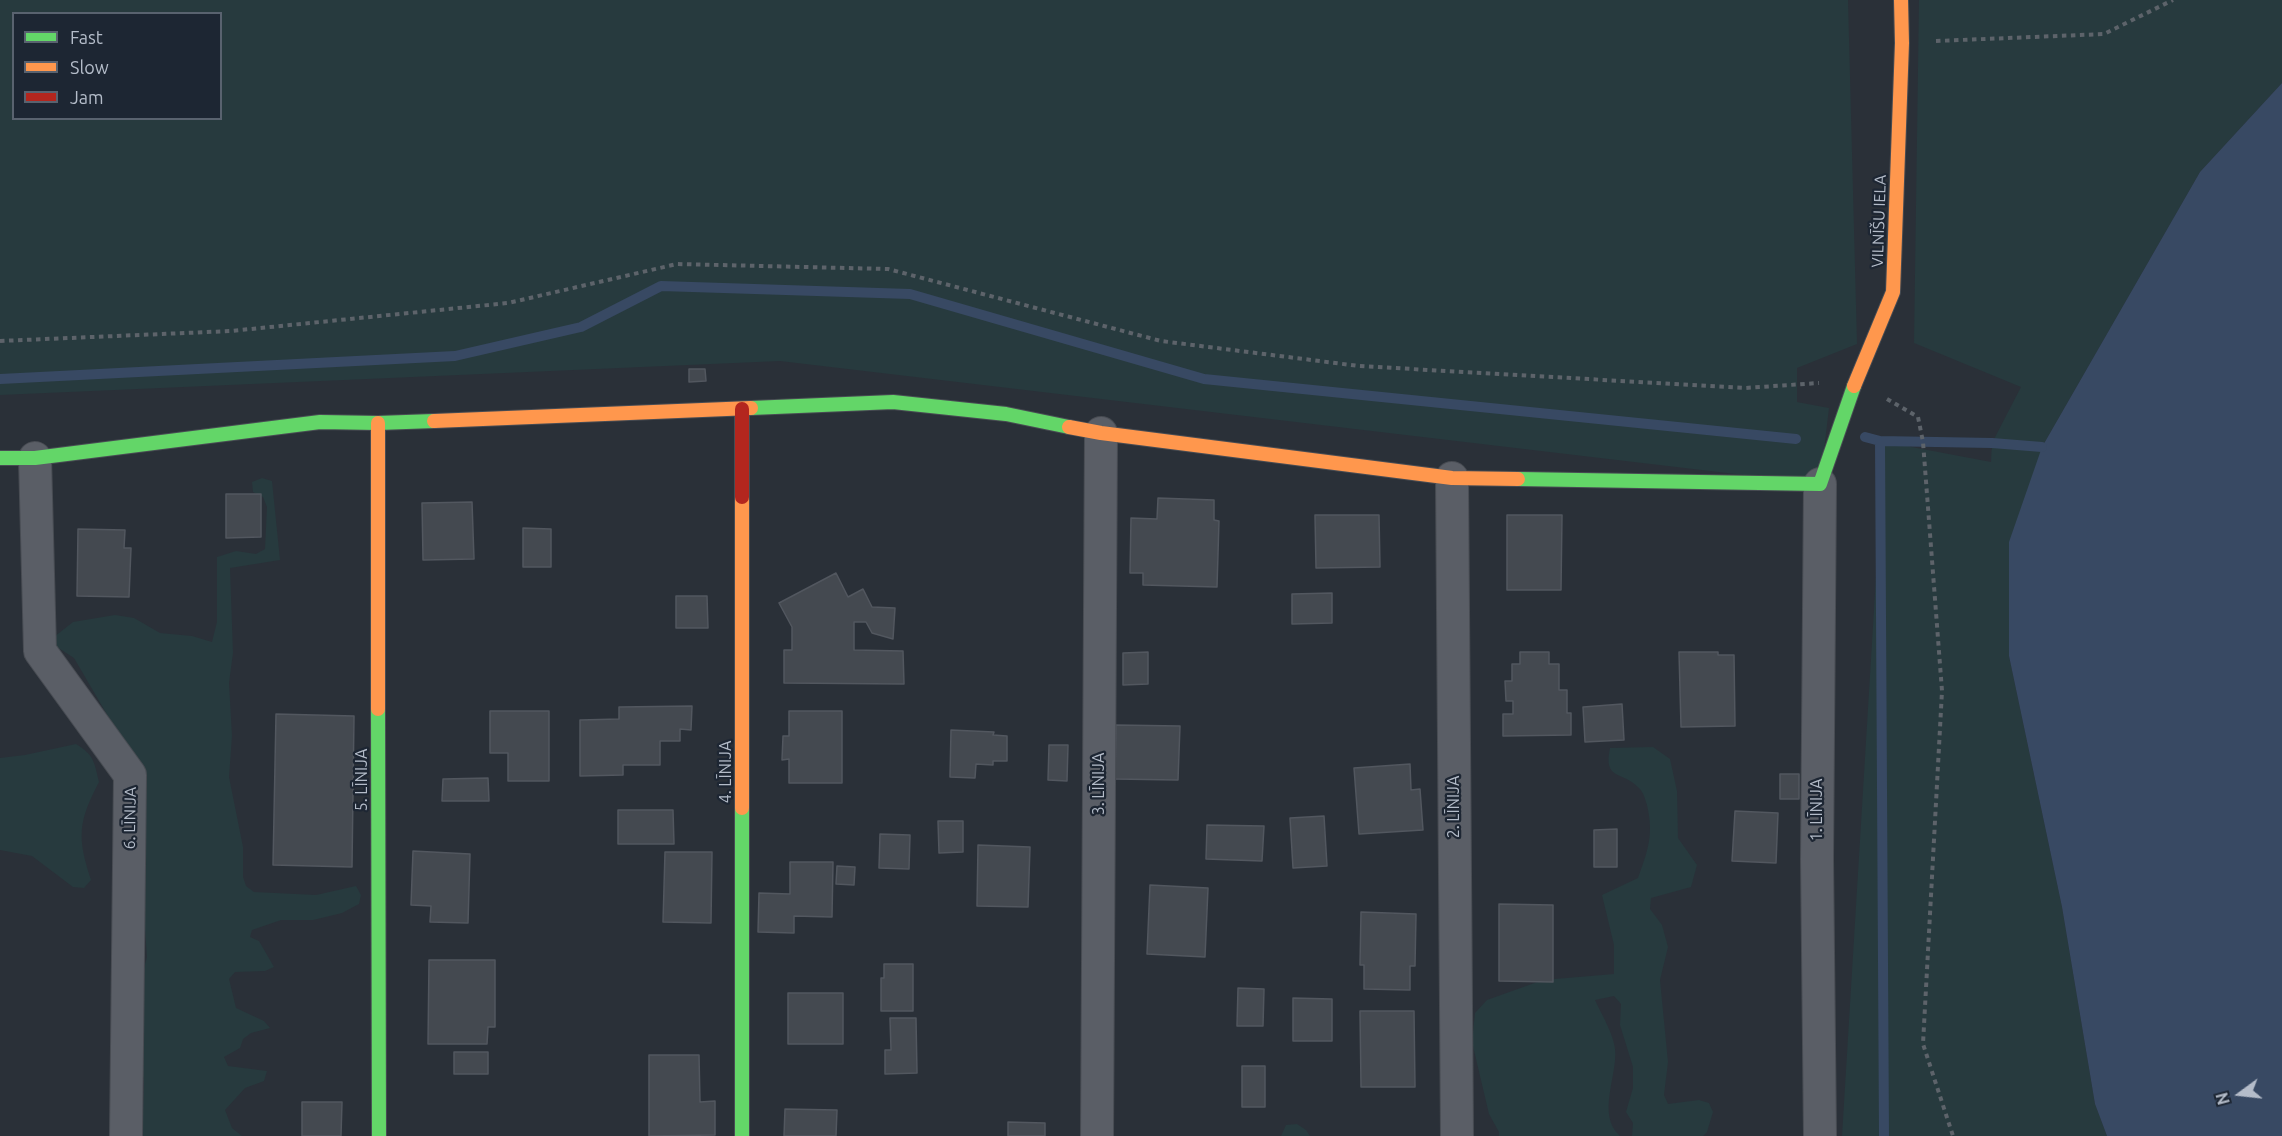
<!DOCTYPE html>
<html>
<head>
<meta charset="utf-8">
<style>
  body { margin:0 }
  #map { position:relative; width:2282px; height:1136px; overflow:hidden; background:#2a3038; font-family:Ubuntu,sans-serif }
  canvas { display:block }
  .legend { position:absolute; left:12px; top:12px; width:210px; height:108px; box-sizing:border-box; background:#1d2633; border:2px solid #59626f; margin:0; padding:8px 10px; list-style:none; font-size:18px; color:#b4bcc9 }
  .legend li { display:flex; align-items:center; gap:12px; height:30px }
  .legend b { width:30px; border:2px solid #59626f }
  .north { position:absolute; left:2210px; top:1064px; width:60px; height:60px; -webkit-text-stroke:4px #1d2633; paint-order:stroke; rotate:255deg; font-size:16px; font-weight:700; line-height:24px; text-align:center; color:#b4bcc9 }
  .north::after { content:''; display:block; margin:auto; width:21px; height:27px; background:#b4bcc9; clip-path:polygon(50% 0,100% 100%,50% 72%,0 100%) }
</style>
</head>
<body>
<div id="map">
<canvas width="2282" height="1136"></canvas>
<ul class="legend">
<li><b style="height:8px;background:#63d668"></b>Fast</li>
<li><b style="height:8px;background:#ff974d"></b>Slow</li>
<li><b style="height:8px;background:#b3261e"></b>Jam</li>
</ul>
<div class="north">N</div>
</div>
<script>
const g = document.querySelector('canvas').getContext('2d');
g.lineJoin = 'round';
function fill(path, color) { g.fillStyle = color; g.fill(path, 'evenodd'); }
function trace(path, color, width, dash) { g.strokeStyle = color; g.lineWidth = width; g.lineCap = dash ? 'butt' : 'round'; g.setLineDash(dash || []); g.stroke(path); }
function drawText(font, color, halo, rows, align = 'center') {
  g.font = font + ' Ubuntu,sans-serif'; g.lineWidth = 4.5; g.setLineDash([]); g.textBaseline = 'middle'; g.strokeStyle = halo; g.fillStyle = color; for (const [text, x, y, turn = 0] of rows) {
    g.save(); g.translate(x, y); g.rotate((+turn || 0) * Math.PI / 180); g.textAlign = isNaN(turn) ? turn : align; if (halo) g.strokeText(text, 0, 0); g.fillText(text, 0, 0); g.restore();
  }
}
fill(new Path2D(`
  M0,0H1848L1857,344L1797,368V402L1829,408L1820,484L780,361L0,395ZM14,14H220V118H14Z
  M1919,0H2282V83L2200,172L2042,447L2009,656L2062,907L2095,1104L2107,1136H1842L1880,511V441L1991,462L1992,443L2021,387L1914,343Z
  M262,478L272,481L280,560L230,568L233,653L229,683L232,736L229,777L243,847V877L246,886L254,892L316,895L356,886L361,895L359,904L342,913L313,920H281L252,930L250,937L259,941L274,967L265,971L235,972L229,979L236,1008L264,1021L270,1028L251,1033L243,1039L240,1048L224,1057L228,1066L267,1071L264,1081L245,1088L225,1110L232,1128L242,1136H137L143,1113L144,1082L134,1019L136,998L147,957L133,759L74,658L57,647L54,637L73,622L115,615L134,618L160,633L192,636L212,642L217,622V557L236,551L256,554L265,549L267,507L263,497L253,492L252,482Z
  M76,744C94,755 94,761 99,782C78,822 77,837 91,880L84,888L73,887L32,856L0,850V758L25,755Z
  M1653,747L1670,759L1677,791L1678,838L1697,865L1691,887L1651,898L1650,909L1662,925L1668,947L1660,980L1668,1062L1664,1095L1668,1104L1699,1100L1709,1103L1713,1112L1707,1132L1703,1136H1632L1633,1123L1626,1112L1633,1088V1067L1620,1025L1621,1004L1614,996L1595,1000C1601,1013 1614,1035 1615,1049C1618,1075 1596,1115 1620,1136H1499V1132L1489,1114L1472,1042L1475,1013L1487,1000L1543,980L1614,974V945L1602,895L1638,878C1648,850 1654,835 1647,805C1645,799 1644,793 1639,788C1622,770 1603,781 1610,748Z
  M1297,1124L1306,1130L1310,1136H1281L1286,1125Z`), '#273a3e');
fill(new Path2D(`
  M2282,83V1136H2107L2095,1104L2062,907L2009,656V542L2042,447L2200,172Z`), '#384963');
trace(new Path2D(`
  M0,379L455,356L581,327L661,286L910,294L1204,379L1796,439
  M1865,437L1880,441L1992,443L2042,447
  M1880,441L1884,1136`), '#384963', 10);
const building = new Path2D(`
  M689,369H705L706,381L689,382Z
  M226,494H261V537L226,538Z
  M1158,498L1214,500V520L1219,521L1217,587L1143,585V573H1130L1131,518L1157,519Z
  M472,502L474,559L423,560L422,503Z
  M1315,515H1379L1380,567L1316,568Z
  M1507,515H1562L1561,590H1507Z
  M523,528L551,529V567H523Z
  M78,529L125,530L124,548H131L129,597L77,596Z
  M836,573L848,597L863,589L872,607L895,608L893,639L872,633L866,622H854V650L903,651L904,684L784,683V650H792V627L779,603Z
  M1332,593V623L1292,624V594Z
  M676,596H707L708,628H676Z
  M1148,652V684L1123,685V653Z
  M1520,652H1549V664H1559V690H1567V713H1571V735L1503,736V714H1513V701H1506L1505,681H1512V664H1520Z
  M1679,652H1718V655H1734L1735,726L1681,727Z
  M1622,704L1624,740L1585,742L1583,707Z
  M692,706L691,730L680,729V741H660V765H623V775L580,776V720L619,719V707Z
  M490,711H549V781H508V753H490Z
  M789,711H842V783H789V759L782,760L783,736H789Z
  M276,714L354,716L352,867L273,865Z
  M1116,725L1180,726L1178,780L1115,779Z
  M951,730L994,732L993,735L1007,736V761H993V765L976,764L975,778L950,777Z
  M1049,745H1068L1067,781L1048,780Z
  M1410,764L1411,790L1420,789L1423,830L1359,834L1354,768Z
  M1780,774H1799V799H1780Z
  M488,778L489,801H442L443,779Z
  M618,810H673L674,844H618Z
  M1735,811L1778,813L1776,863L1732,861Z
  M1324,816L1327,866L1293,868L1290,818Z
  M938,821H963V852L939,853Z
  M1207,825L1264,826L1262,861L1206,859Z
  M1617,829V867H1594V830Z
  M880,834L910,835L909,869L879,868Z
  M978,845L1030,847L1028,907L977,906Z
  M413,851L470,854L468,923L430,922L431,906L411,905Z
  M665,852H712L711,923L663,922Z
  M790,862H833L832,917L794,916V933L758,932L759,893L790,894Z
  M837,866L855,867L854,885L836,884Z
  M1150,885L1208,888L1205,957L1147,954Z
  M1499,904L1553,905V982L1499,981Z
  M1361,912L1416,914L1415,966H1410V990L1364,989V965H1360Z
  M429,960H495V1027H488L487,1044H428Z
  M884,964H913V1011H881V978H884Z
  M1238,988L1264,989L1263,1026H1237Z
  M788,993H843V1044H788Z
  M1293,998L1332,999V1041H1293Z
  M1360,1011H1414L1415,1087H1361Z
  M890,1018H916L917,1073L885,1074V1050H891Z
  M454,1052H488V1074H454Z
  M649,1055H699L700,1102L715,1101V1135L649,1136Z
  M1242,1066H1265V1107H1242Z
  M302,1102H342L341,1136H302Z
  M785,1109L837,1110L836,1136H784Z
  M1008,1122L1045,1123V1136H1008Z`);
fill(building, '#444950');
trace(building, '#52575f', 1.5);
const street = new Path2D(`
  M35,458L40,651L130,775L126,1136
  M1452,478L1457,1136
  M1820,484L1817,859L1820,1136
  M1097,1136L1101,433`);
const fast = new Path2D(`
  M751,408L893,402L1006,414L1069,427
  M0,458H35L320,422L378,423L434,421
  M1518,479L1820,484L1854,386
  M378,709L379,1136
  M742,808V1136`);
const slow = new Path2D(`
  M1854,386L1893,292L1902,43L1901,0
  M434,421L751,408
  M378,423V709
  M1069,427L1101,433L1452,478L1518,479
  M742,497V808`);
const jam = new Path2D(`
  M742,409V497`);
trace(street, '#484c53', 34);
trace(fast, '#484c53', 16);
trace(slow, '#484c53', 16);
trace(jam, '#484c53', 16);
trace(new Path2D(`
  M1936,41L2104,34L2173,0
  M0,341L231,331L508,303L677,264L888,269L1161,341L1359,366L1745,388L1819,383
  M1887,399L1918,417L1923,442L1942,691L1923,1044L1953,1136`), '#5d636a', 4, [4.5, 4.5]);
trace(street, '#5a5e66', 32);
trace(fast, '#63d668', 14);
trace(slow, '#ff974d', 14);
trace(jam, '#b3261e', 14);
drawText('16px', '#b4bcc9', '#1d2633', [
  ["VILNĪŠU IELA",1879,221,-88],
  ["4. LĪNIJA",726,772,-90],
  ["5. LĪNIJA",362,780,-90],
  ["3. LĪNIJA",1099,784,-90],
  ["2. LĪNIJA",1454,807,-90],
  ["1. LĪNIJA",1817,810,-90],
  ["6. LĪNIJA",130,818,-89]
]);
</script>
</body>
</html>
